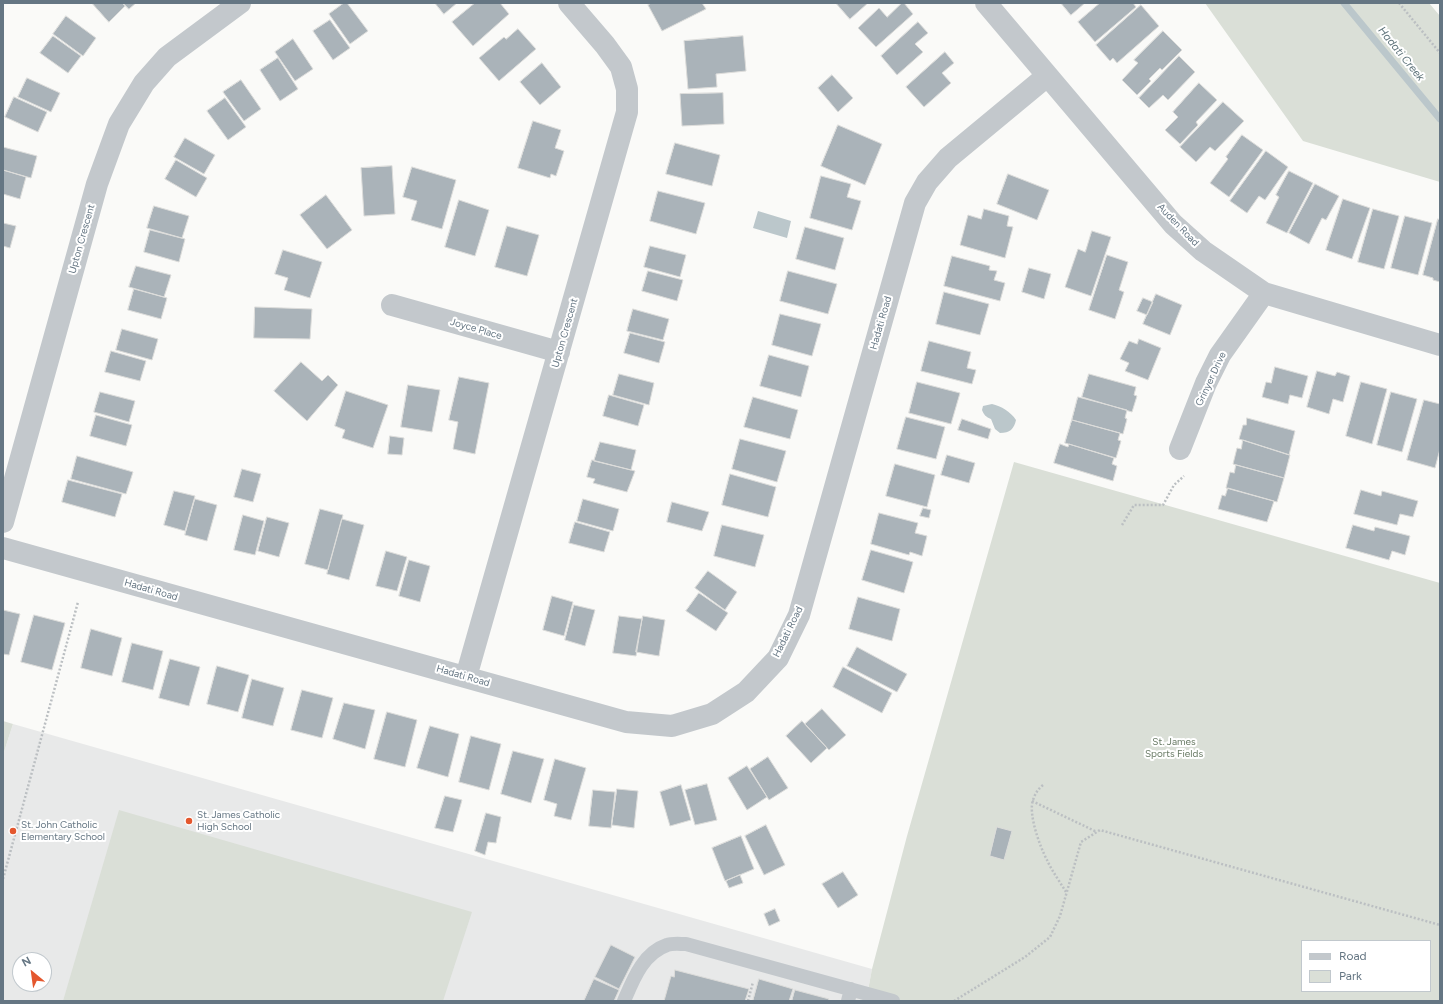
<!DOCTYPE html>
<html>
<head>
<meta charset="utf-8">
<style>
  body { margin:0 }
  #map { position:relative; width:1443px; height:1004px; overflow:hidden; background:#fafaf8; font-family:Figtree,sans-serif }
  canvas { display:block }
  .frame { position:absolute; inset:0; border:4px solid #657683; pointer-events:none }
  .legend { position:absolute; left:1301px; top:940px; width:130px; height:52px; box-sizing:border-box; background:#fff; border:1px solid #c1c8cd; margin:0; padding:5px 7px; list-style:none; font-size:12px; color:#657683 }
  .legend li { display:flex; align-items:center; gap:8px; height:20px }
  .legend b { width:20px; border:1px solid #c1c8cd }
  .north { position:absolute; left:12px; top:952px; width:40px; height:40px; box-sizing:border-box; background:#fff; border:1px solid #c1c8cd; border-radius:50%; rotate:331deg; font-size:11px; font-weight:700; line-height:16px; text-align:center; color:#657683 }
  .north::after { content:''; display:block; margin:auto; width:14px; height:18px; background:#e4572e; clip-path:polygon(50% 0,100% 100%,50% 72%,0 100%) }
</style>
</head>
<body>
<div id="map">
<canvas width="1443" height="1004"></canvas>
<div class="frame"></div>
<ul class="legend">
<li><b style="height:5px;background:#c3c8cc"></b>Road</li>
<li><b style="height:11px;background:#dadfd7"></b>Park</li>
</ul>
<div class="north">N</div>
</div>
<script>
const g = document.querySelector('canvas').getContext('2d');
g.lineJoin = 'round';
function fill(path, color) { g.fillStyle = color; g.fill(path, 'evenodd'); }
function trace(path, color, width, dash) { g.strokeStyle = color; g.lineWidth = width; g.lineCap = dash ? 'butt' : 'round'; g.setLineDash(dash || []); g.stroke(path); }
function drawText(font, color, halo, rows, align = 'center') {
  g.font = font + ' Figtree,sans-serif'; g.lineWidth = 4; g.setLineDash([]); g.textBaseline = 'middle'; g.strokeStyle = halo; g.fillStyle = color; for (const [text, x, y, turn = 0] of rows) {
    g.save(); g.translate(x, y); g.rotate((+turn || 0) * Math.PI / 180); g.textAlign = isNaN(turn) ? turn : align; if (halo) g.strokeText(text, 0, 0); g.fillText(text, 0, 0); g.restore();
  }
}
fill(new Path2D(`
  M13,724L872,969L866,1001H3V755ZM20,960H44V984H20Z`), '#e8e9e9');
fill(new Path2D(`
  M1205,3H1429L1440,16V182L1303,141Z
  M1014,462L1440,583V1001H866L872,969L907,836ZM1302,941H1430V991H1302Z
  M3,721L13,724L3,755Z
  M119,810L472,912L443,1001H63Z`), '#dadfd7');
fill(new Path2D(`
  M758,211L791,221L787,238L753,228Z
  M992,404C1001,406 1011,412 1016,420C1014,429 1010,433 1000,433L995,429L991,419C986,417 984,415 982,410L983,406Z`), '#bbc7cb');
trace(new Path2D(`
  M1344,3L1440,119`), '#bbc7cb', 7);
const building = new Path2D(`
  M92,3H122L125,6L109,22Z
  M123,3H136L129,9Z
  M344,3H347L368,31L350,44L329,14Z
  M435,3H457L444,14Z
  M475,3H500L509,14L473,46L452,22Z
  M652,3H702L706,9L662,31L648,5Z
  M836,3H868L850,19Z
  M902,3H904L913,14L876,47L858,28L879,8L887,17Z
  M1061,3H1085L1071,15Z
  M1100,3H1133L1136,7L1095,42L1078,22Z
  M1141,5L1159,26L1117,63L1113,58L1110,61L1096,45Z
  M66,16L96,38L83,56L53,34Z
  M330,20L350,48L333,60L313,31Z
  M918,22L928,33L915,44L923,52L897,75L881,56Z
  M518,29L536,49L499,81L479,58L504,37L506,39Z
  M1163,31L1182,50L1162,70L1160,68L1149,79L1151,81L1137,95L1122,80L1138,63L1134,60Z
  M53,36L81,56L68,73L40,53Z
  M743,36L746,71L716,74L717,87L688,89L684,41Z
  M293,39L313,69L295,81L275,52Z
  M945,52L954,63L942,73L951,83L924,107L906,87Z
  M1179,56L1195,72L1168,100L1163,95L1149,108L1139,98Z
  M278,58L298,89L280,101L260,70Z
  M542,63L561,87L540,105L520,82Z
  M832,75L853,98L838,112L818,88Z
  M27,78L60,93L51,112L18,97Z
  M241,80L261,109L244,121L223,92Z
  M1199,83L1217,100L1196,122L1198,125L1180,144L1165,130L1178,117L1173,112Z
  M723,93L724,124L682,126L680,94Z
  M14,97L47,112L38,132L5,117Z
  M225,98L246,127L228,140L207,111Z
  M1223,102L1244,121L1215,151L1210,147L1196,162L1180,147Z
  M533,121L561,130L555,148L564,151L556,176L551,174L550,178L518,168Z
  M838,125L882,144L865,185L821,166Z
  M1242,135L1263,150L1229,197L1210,183L1228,159L1226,157Z
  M185,138L215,155L204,174L174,157Z
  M675,143L720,155L712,186L666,174Z
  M3,147L37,156L31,178L3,170Z
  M1266,151L1288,167L1265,200L1259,196L1247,213L1230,201Z
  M176,160L207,178L196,197L165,179Z
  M392,166L395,214L364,216L361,168Z
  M412,167L456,180L442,229L411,220L417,201L403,197Z
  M3,170L26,177L20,199L3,194Z
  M1289,171L1313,183L1287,233L1266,223L1279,197L1276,195Z
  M1008,174L1049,190L1037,220L997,204Z
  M821,176L851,184L847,197L861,201L852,230L810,218Z
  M1315,184L1339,196L1326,220L1322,218L1309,244L1289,233Z
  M658,191L705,203L696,234L650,221Z
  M326,195L352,230L327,249L300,215Z
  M1343,199L1370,208L1352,259L1326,250Z
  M459,200L489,210L475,256L445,247Z
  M154,206L189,216L182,238L147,228Z
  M984,209L1009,216L1007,226L1013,227L1005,258L960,245L968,215L981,219Z
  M1373,209L1399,216L1384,269L1358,262Z
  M1405,216L1432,223L1418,275L1391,268Z
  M1438,219L1440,220V282L1433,280V278L1423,275Z
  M3,223L16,226L10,248L3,246Z
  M507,226L539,235L527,276L495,267Z
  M805,227L844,238L835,270L796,259Z
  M150,230L185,239L179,262L144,252Z
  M1092,231L1111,237L1091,296L1065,287L1078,249L1085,252Z
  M650,246L686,255L680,277L644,267Z
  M283,250L322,262L310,298L284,290L288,278L275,274Z
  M1107,255L1128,262L1119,290L1124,292L1115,319L1089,310Z
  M952,256L990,266L989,270L997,271L994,280L1005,283L1000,301L944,286Z
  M136,266L171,275L164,297L129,287Z
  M1029,268L1051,274L1044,299L1022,292Z
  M648,271L683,280L677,301L642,291Z
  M788,271L837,284L828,314L780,301Z
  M134,289L167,298L161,319L128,310Z
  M944,292L989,304L980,335L936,324Z
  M1156,294L1182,305L1170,335L1143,324Z
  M1143,298L1153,302L1147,315L1137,311Z
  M255,307L312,309L310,339L254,338Z
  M633,309L669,319L663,340L627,331Z
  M780,314L821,324L812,356L772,345Z
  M122,329L158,339L152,360L116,350Z
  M630,333L665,342L659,363L624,353Z
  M1139,339L1161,348L1148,380L1125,371L1129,363L1120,359L1129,341L1137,344Z
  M929,341L971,352L967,368L976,370L972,384L921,371Z
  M111,351L146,361L140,381L105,372Z
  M769,355L809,366L801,397L760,386Z
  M301,362L322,381L328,375L338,385L307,421L274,391Z
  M1275,367L1308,376L1302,398L1290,395L1288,404L1262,397L1266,382L1271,383Z
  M1317,371L1335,376L1337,372L1350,376L1343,402L1333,399L1329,414L1307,407Z
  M619,374L654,383L649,405L613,395Z
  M1089,374L1136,387L1134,395L1137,396L1132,412L1082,397Z
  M459,377L489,383L475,454L453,449L458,422L449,420Z
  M917,382L960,393L951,424L909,413Z
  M1361,382L1387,389L1372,444L1346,436Z
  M408,385L440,390L432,432L401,427Z
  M346,391L388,405L373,448L342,438L345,430L335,426Z
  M100,392L135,401L129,422L94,412Z
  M1391,392L1417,399L1402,452L1377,445Z
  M609,395L644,405L638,426L603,416Z
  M753,397L798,410L790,439L744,427Z
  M1078,397L1127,410L1125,418L1127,419L1123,434L1072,420Z
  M1424,400L1440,404V449L1435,468L1407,460Z
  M96,415L132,425L126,446L90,436Z
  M906,417L945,427L936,459L897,449Z
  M1247,418L1295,431L1289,455L1239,439L1243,425H1246Z
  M962,419L991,429L988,439L958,430Z
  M1072,420L1120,433L1118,440L1121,441L1116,458L1065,443Z
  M390,436L404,438L402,455L388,454Z
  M740,439L786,451L777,482L732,469Z
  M1243,440L1290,455L1284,478L1233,464L1237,448L1241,449Z
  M600,442L636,450L631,470L594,461Z
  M1060,444L1068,447L1069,444L1114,458L1112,464L1117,466L1113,481L1054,463Z
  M947,455L975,463L969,483L941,475Z
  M77,456L133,472L126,494L71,479Z
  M592,460L635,471L627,492L593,483L595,479L587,477Z
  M895,464L935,475L927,507L886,496Z
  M1236,465L1284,478L1277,502L1226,488L1230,472L1234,473Z
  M242,469L261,474L253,502L234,497Z
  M730,474L776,487L768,517L722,505Z
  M68,480L122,494L115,517L62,502Z
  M1228,488L1274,501L1267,522L1218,509L1222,495L1225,496Z
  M1361,490L1381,496L1382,491L1418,501L1413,517L1400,514L1397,525L1354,514Z
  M174,491L195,496L185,531L164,525Z
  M195,499L217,505L207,541L185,535Z
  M583,499L619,509L613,531L577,521Z
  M672,502L709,512L702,531L667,522Z
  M923,508L931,510L929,518L920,516Z
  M320,509L343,515L328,570L305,564Z
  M879,513L918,523L915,533L927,536L922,556L910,552L909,555L871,544Z
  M243,515L264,521L255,555L234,550Z
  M267,517L289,523L279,557L258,551Z
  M342,519L364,525L349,580L327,574Z
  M575,522L610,532L604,552L569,543Z
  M722,525L764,535L755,567L714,556Z
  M1353,525L1374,531L1375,527L1410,536L1405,555L1392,551L1389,560L1346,548Z
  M871,550L913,562L904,593L862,580Z
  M386,551L407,557L397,591L376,586Z
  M409,560L430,566L420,602L399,596Z
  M708,571L737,592L725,610L695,588Z
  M699,593L728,613L716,631L686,611Z
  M552,596L573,602L564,636L543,630Z
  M858,597L900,609L892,641L849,629Z
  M574,605L595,610L585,646L565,640Z
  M3,610L20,614L9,655L3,654Z
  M34,615L65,623L52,670L21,662Z
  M619,616L642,619L636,656L613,653Z
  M643,616L665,620L659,656L636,652Z
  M91,629L122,638L112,676L81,668Z
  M132,643L163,651L153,690L122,682Z
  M857,647L907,674L897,692L847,666Z
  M170,659L200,667L189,706L159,698Z
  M217,666L249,675L238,712L207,704Z
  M843,667L892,693L882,713L833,687Z
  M252,679L284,688L273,726L242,718Z
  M302,690L333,698L322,738L291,730Z
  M344,703L375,710L365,749L333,739Z
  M822,709L846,735L829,750L805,724Z
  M387,712L417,720L405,767L374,759Z
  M802,721L827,748L811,763L786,736Z
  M430,726L459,734L448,777L417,768Z
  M471,736L501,744L489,790L459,782Z
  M513,751L544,759L531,803L501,794Z
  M768,757L788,788L769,800L750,769Z
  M555,759L586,768L571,820L554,816L557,804L544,800Z
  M747,766L767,797L747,810L728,778Z
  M707,784L717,820L695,825L685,790Z
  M681,785L691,820L670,826L660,792Z
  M617,789L638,791L634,828L612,825Z
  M593,790L615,792L611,828L589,826Z
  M445,796L462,800L453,832L435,828Z
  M486,813L501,817L496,843L488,842L485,855L475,851Z
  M766,825L785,865L764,875L745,836Z
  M997,827L1012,831L1004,860L990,856Z
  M741,836L754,869L725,881L712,848Z
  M843,872L858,895L838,908L822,884Z
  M740,875L743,883L729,888L726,881Z
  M775,909L780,921L769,926L764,914Z
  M611,945L635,957L619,989L595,977Z
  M675,970L749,989L745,1001H664L671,976L674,977Z
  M594,979L619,990L614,1001H584Z
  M759,979L793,989L789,1001H753Z
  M795,990L829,999L828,1001H792Z`);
fill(building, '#aab3b9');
trace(building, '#dcdcda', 1);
trace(new Path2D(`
  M1399,3L1440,53
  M1122,525L1134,505H1163L1174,485L1184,476
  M1043,785C1038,789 1035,794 1033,800C1028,814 1040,847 1047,860C1052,871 1060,882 1066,892
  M1032,801L1097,832
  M3,879L78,602
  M748,1001L753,982
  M954,1001L1025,957L1050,937L1060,916L1081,842L1100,830L1440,925`), '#bbbfc2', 2.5, [2, 2]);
trace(new Path2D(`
  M624,1001C633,980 643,953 667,945C672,943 680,944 686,944L893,1001
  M848,1001L851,989`), '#c3c8cc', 14);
trace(new Path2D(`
  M986,3L1173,224L1203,251L1264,293L1440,345
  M392,305L559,352
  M1180,449L1206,383L1220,355L1264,293
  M3,522L97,184L119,124L144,83L167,57L240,3
  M3,548L626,722L672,726L712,714L746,692L778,658L799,615L915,203L927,182L948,158L1047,76
  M466,677L627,112V89L621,67L605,45L569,3`), '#c3c8cc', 22);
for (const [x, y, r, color] of [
  [189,821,4,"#e4572e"],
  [13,831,4,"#e4572e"]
]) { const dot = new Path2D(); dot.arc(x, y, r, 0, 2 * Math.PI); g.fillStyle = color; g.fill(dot); trace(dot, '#fff', 1.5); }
drawText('10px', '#657683', '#fff', [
  ["Auden Road",1178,225,46],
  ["Upton Crescent",82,239,-74],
  ["Hadati Road",881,323,-74],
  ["Joyce Place",476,329,16],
  ["Upton Crescent",565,333,-74],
  ["Grinyer Drive",1211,379,-65],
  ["Hadati Road",151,590,16],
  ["Hadati Road",788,632,-64],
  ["Hadati Road",463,676,16]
]);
drawText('10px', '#687a64', '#fff', [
  ["St. James",1174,742],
  ["Sports Fields",1174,754]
]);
drawText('10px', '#657683', '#fff', [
  ["St. James Catholic",197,815],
  ["High School",197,827],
  ["St. John Catholic",21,825],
  ["Elementary School",21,837]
], 'left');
drawText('italic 11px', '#60757c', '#fff', [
  ["Hadati Creek",1401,54,51]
]);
</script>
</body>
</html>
